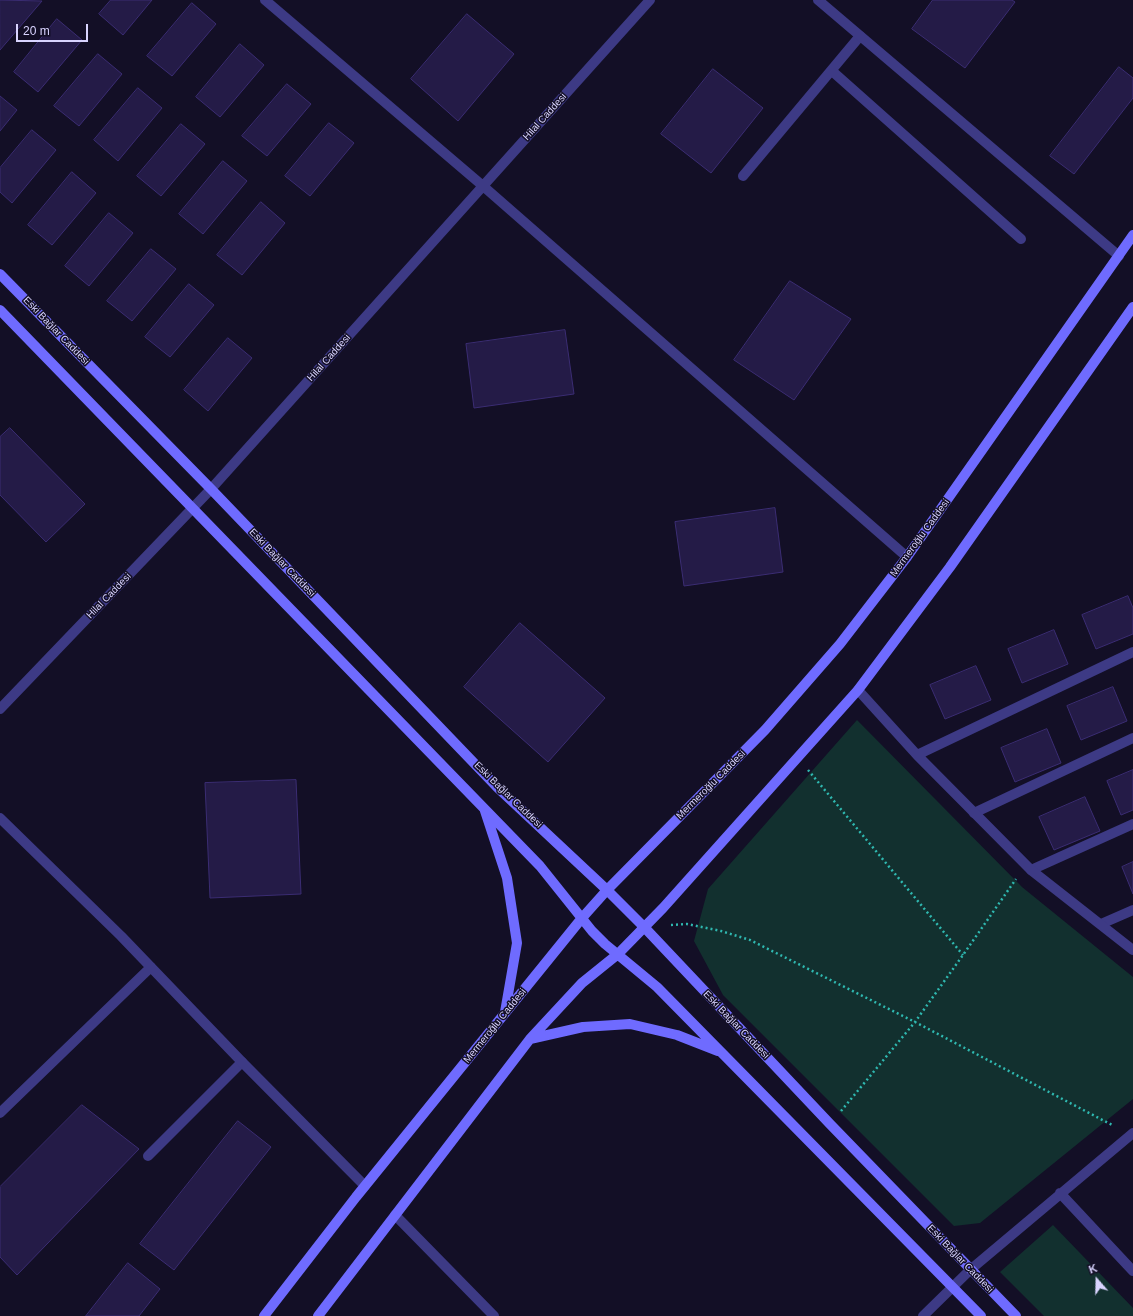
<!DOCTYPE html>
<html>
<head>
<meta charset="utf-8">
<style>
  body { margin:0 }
  #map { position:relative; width:1133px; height:1316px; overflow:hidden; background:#130f26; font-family:Helvetica,sans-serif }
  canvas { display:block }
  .north { position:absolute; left:1077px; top:1260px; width:40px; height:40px; -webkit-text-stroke:3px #130f26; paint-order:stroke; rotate:340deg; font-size:11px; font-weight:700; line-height:16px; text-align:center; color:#d9d4ff }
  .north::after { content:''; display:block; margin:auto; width:14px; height:18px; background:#d9d4ff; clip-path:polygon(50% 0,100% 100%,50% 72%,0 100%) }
  .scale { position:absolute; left:16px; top:24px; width:72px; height:18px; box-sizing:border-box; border:2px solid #d9d4ff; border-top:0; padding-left:5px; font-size:12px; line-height:14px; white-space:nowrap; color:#d9d4ff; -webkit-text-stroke:3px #130f26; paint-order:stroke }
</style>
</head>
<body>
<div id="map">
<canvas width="1133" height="1316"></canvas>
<div class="north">K</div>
<div class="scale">20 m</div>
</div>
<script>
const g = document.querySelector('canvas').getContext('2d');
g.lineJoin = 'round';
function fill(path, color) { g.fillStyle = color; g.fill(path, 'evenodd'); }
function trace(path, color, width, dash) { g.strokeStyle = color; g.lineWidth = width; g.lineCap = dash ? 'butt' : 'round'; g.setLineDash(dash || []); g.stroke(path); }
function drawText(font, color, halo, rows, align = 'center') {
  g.font = font + ' Helvetica,sans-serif'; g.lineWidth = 3; g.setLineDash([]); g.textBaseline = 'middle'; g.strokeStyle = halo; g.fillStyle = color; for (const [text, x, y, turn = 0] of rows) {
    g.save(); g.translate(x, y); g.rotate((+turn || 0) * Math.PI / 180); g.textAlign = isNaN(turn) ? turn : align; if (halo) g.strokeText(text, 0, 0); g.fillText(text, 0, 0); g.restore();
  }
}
fill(new Path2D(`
  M857,720L1022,887L1133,977V1099L980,1223L954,1226L723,995L694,941L708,889Z
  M1053,1225L1133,1308V1316H1044L1000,1272Z`), '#12302f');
const building = new Path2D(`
  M0,0L42,1L0,50Z
  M111,0H152L123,35L99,14Z
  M933,0H1012L1015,2L965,68L912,29Z
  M192,3L216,24L172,76L147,56Z
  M467,14L514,54L458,121L411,79Z
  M57,19L82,40L38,92L14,72Z
  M240,44L264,65L220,117L196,97Z
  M98,54L122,74L79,126L54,106Z
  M1119,67L1133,78V98L1074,174L1050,156Z
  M713,69L763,108L711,173L661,134Z
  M287,84L311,104L267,156L242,136Z
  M138,88L162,108L118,161L94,140Z
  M0,96L17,110L0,131Z
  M329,123L354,143L310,196L285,176Z
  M181,124L205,144L161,196L137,176Z
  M32,130L56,150L12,203L0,192V168Z
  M223,161L247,181L203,234L179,214Z
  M72,172L96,193L52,245L28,225Z
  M261,202L285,223L242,275L217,255Z
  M109,213L133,233L89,286L65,266Z
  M151,249L176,269L132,321L107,301Z
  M790,281L851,319L794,400L734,360Z
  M189,284L214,305L170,357L145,337Z
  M565,330L574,394L474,408L466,344Z
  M228,338L252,358L208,411L184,390Z
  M10,428L85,504L46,542L0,495V437Z
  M775,508L783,572L684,586L675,522Z
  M1128,596L1133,608V634L1096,649L1082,615Z
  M520,623L605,698L548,762L464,687Z
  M1054,630L1068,664L1022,683L1008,649Z
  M976,666L991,700L945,719L930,685Z
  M1113,687L1127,721L1081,740L1067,706Z
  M1047,729L1061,763L1015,782L1001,748Z
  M1133,770V810L1121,815L1107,781Z
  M296,780L301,894L210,898L205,783Z
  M1085,797L1100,831L1054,850L1039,817Z
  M1133,862V894L1122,867Z
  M82,1105L139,1149L17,1275L0,1257V1187Z
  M238,1121L271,1147L174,1270L140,1244Z
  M128,1263L160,1289L139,1316H86Z`);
fill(building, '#241b47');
trace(building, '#3b2d73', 1);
trace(new Path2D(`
  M808,770L963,955
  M671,925L687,924L721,931L750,940L915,1022L1114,1126
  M841,1111L915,1022L963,955L1016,879`), '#2fb8b0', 2.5, [2, 3]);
trace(new Path2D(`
  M832,71L1021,239
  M743,176L860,36
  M974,813L1133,738
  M1031,870L1133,824
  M1101,924L1133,910
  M148,1156L242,1062`), '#3d3a85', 10);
trace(new Path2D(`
  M265,0L483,186L907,557
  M818,0L1119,256
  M858,690L917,755L1031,870L1133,950
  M0,709L211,489L650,0
  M917,755L1133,652
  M0,818L121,936L242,1062L365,1186
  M0,1113L151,967
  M1060,1193L1133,1271
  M395,1215L494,1316
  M923,1316L970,1270L1133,1133`), '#3d3a85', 10);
trace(new Path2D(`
  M0,274L211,489L497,787L607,890L645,928L830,1124L1016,1316
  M0,310L540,866L592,931L605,944L657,987L981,1316
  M485,811L507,878L517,943L505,1012
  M530,1039L583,1027L630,1024L677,1035L718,1051
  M264,1316L356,1197L582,918L607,890L765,730L840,644L907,557L1133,235
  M318,1316L530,1039L582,983L618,954L663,908L858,690L950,567L1133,307`), '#6f6bff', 10);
drawText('10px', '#d9d4ff', '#130f26', [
  ["Hilal Caddesi",545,117,-48],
  ["Eski Bağlar Caddesi",56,331,46],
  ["Hilal Caddesi",329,358,-48],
  ["Mermeroğlu Caddesi",920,538,-54],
  ["Eski Bağlar Caddesi",282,563,46],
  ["Hilal Caddesi",109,596,-46],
  ["Mermeroğlu Caddesi",711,785,-45],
  ["Eski Bağlar Caddesi",508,795,44],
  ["Eski Bağlar Caddesi",736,1025,46],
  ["Mermeroğlu Caddesi",495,1026,-51],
  ["Eski Bağlar Caddesi",960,1259,46]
]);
</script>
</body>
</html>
